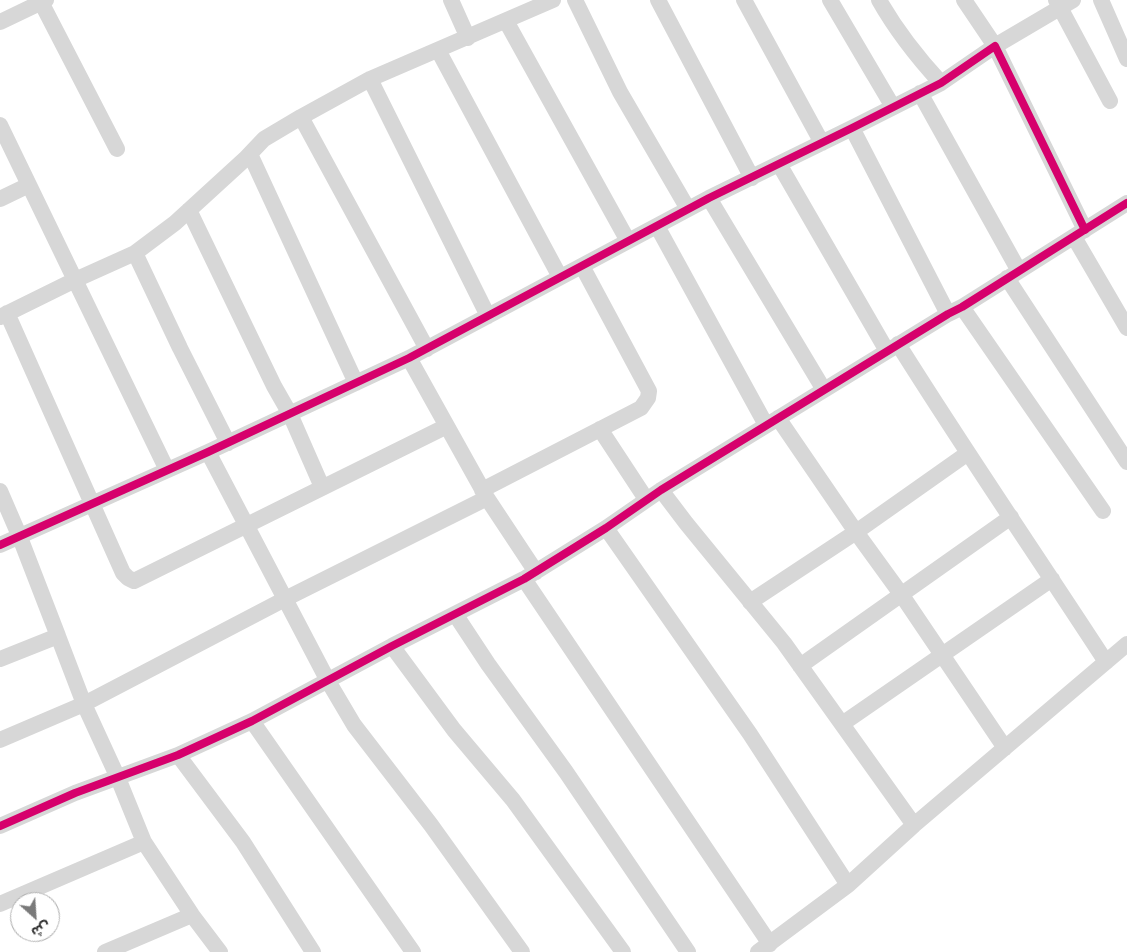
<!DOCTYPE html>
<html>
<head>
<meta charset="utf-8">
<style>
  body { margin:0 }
  #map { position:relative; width:1127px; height:952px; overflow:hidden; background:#fff; font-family:Arial,"Noto Sans Arabic",sans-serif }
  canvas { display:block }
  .north { position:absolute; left:10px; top:892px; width:50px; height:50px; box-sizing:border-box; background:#fff; border:1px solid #adadad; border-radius:50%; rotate:154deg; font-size:14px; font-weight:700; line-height:20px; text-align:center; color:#333 }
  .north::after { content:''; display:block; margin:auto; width:18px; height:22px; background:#7a7a7a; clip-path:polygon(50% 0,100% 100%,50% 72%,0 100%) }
</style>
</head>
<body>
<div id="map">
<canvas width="1127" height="952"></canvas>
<div class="north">ش</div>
</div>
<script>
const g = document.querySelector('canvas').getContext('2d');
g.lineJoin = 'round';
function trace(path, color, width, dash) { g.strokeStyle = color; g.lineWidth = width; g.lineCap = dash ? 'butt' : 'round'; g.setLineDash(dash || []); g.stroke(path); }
trace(new Path2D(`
  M451,0L468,38
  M575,0L620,92L688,209
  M658,0L752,178
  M744,0L822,143
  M830,0L893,107
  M879,0C896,30 918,58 941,83
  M964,0L995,46L1073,0
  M1056,0L1110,101
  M1101,0L1127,59
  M41,2L117,149
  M506,21L628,241
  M0,22L46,0
  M438,50L560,277
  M370,79L488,316
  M920,93L1019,271
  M301,117L427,349
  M0,125L75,280L0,317
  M852,128L948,314
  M250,154L356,383
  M779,164L887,351
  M709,198L824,390
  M0,199L29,185
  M189,210L274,386L290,414L322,487
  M657,226L766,425
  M1074,237L1127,328
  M135,253L180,348L228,443
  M1007,278L1127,462
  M962,307L1103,511
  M7,313L123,573L128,578L134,581L447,426
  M898,344C965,451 1037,556 1106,662
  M409,358L487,498L536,572
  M778,418L856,532L901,594L1005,748
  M600,429L646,499
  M208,452L328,681L354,725L431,825L522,952
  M167,470L75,280L135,253L175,223L245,159L264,139L301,117L370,79L553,0
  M482,490L641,408L648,398L649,391L582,266
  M661,490L686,523L784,643L914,825
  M0,491L19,535L58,636
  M606,528L750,734L848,885
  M0,545L208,452L409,358L709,198L852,128L941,83L995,46L1085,230
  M524,579L770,944
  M750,602L856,532L968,453
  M455,614L488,664L566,772L688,952
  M392,646L454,730L513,800L623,952
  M0,659L58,636L84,704L118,778L144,842L192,915L220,952
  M800,666L1011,517
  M252,721L413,952
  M842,724L1052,579
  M0,740L84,704L285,599L487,498
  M178,755L243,842L313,952
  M0,826L75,793L178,755L252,721L392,646L524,579L606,528L661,490L948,314L962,307L1127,203
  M0,904L144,842
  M105,952L192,915
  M758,952L848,885L914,825L1127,644`), '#d7d7d7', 16);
trace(new Path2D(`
  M0,545L208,452L409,358L709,198L852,128L941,83L995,46L1085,230
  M0,826L75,793L178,755L252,721L392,646L524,579L606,528L661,490L948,314L962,307L1127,203`), '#d6006c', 8);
</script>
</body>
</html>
